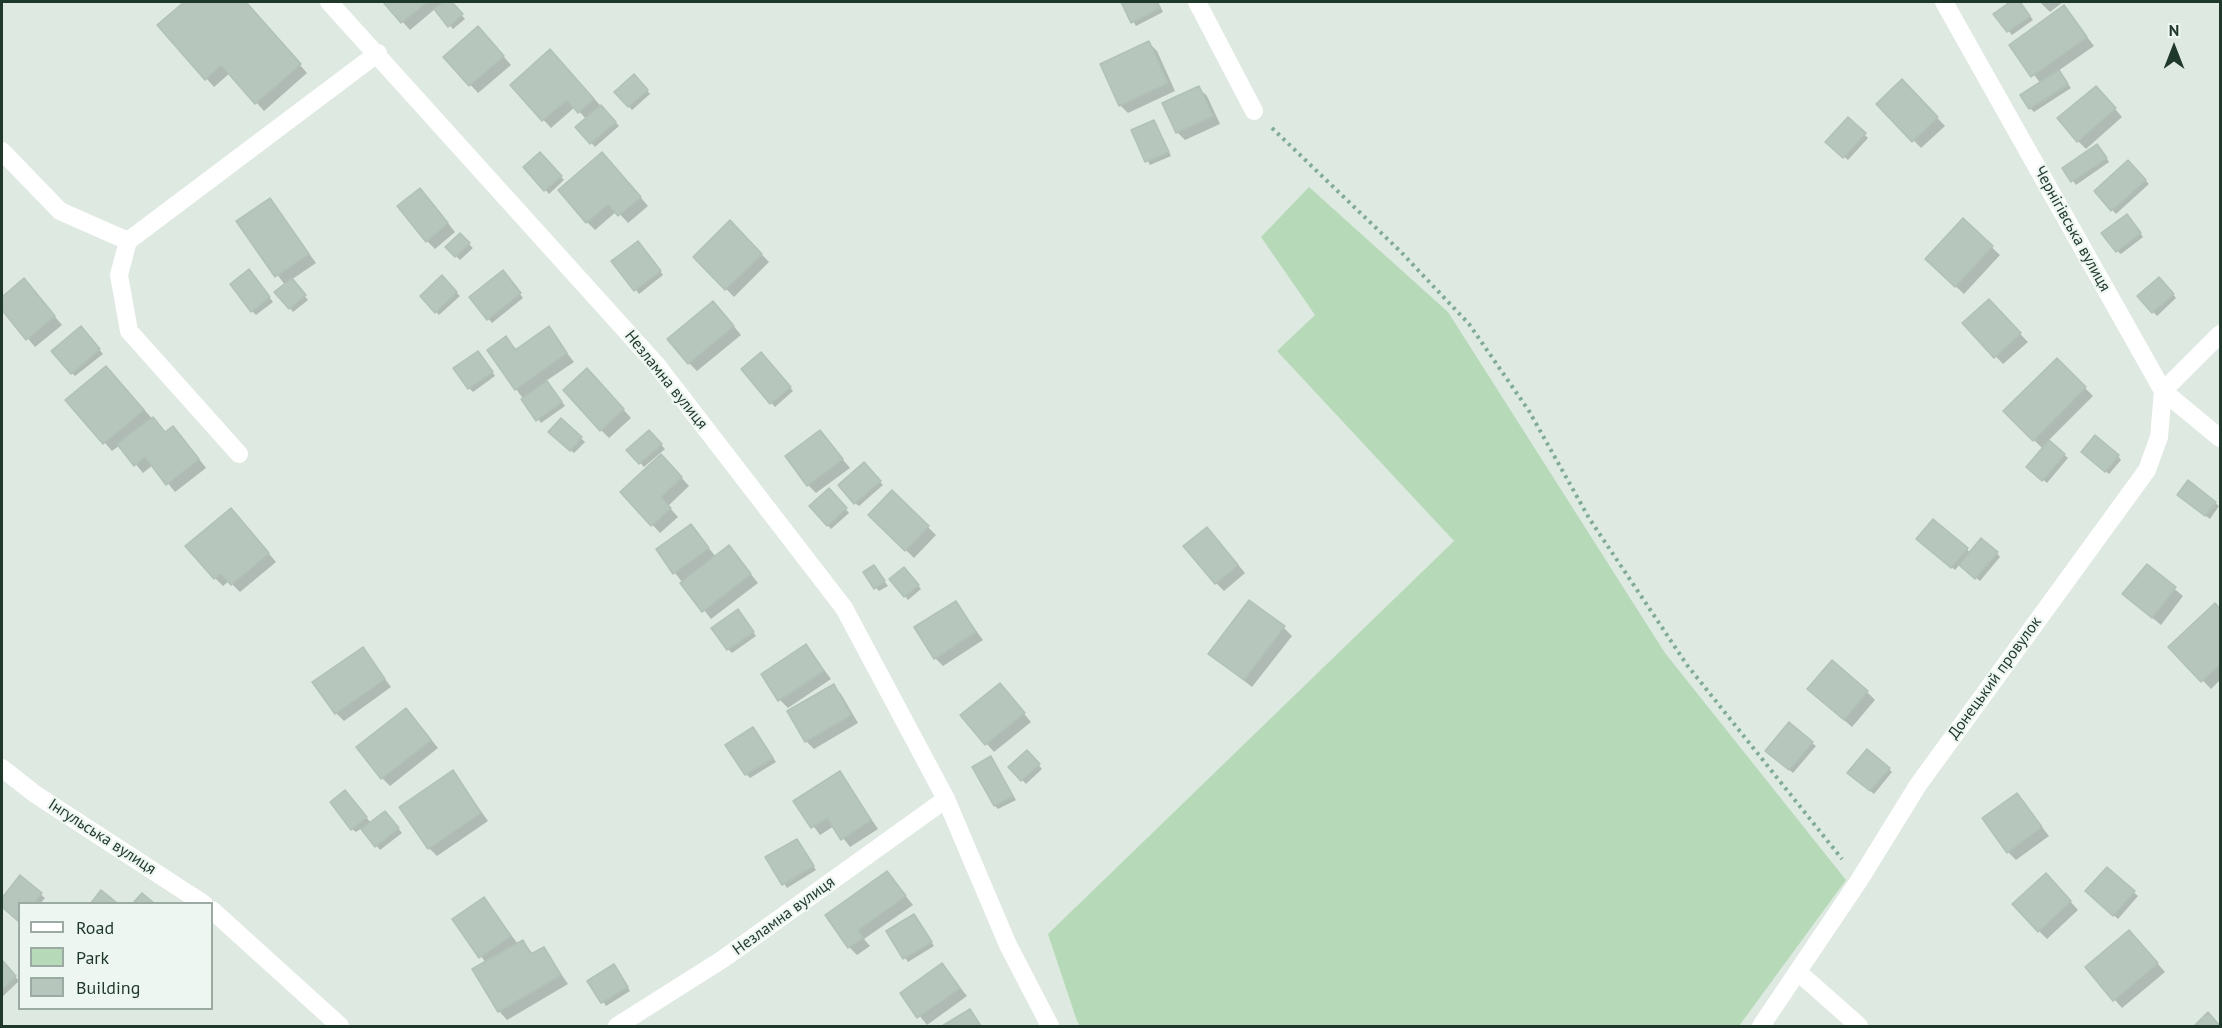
<!DOCTYPE html>
<html>
<head>
<meta charset="utf-8">
<style>
  body { margin:0 }
  #map { position:relative; width:2222px; height:1028px; overflow:hidden; background:#dde9e1; font-family:"PT Sans",sans-serif }
  canvas { display:block }
  .frame { position:absolute; inset:0; border:3px solid #1f382c; pointer-events:none }
  .legend { position:absolute; left:18px; top:902px; width:195px; height:108px; box-sizing:border-box; background:#edf6f0; border:2px solid #9baaa2; margin:0; padding:8px 10px; list-style:none; font-size:18px; color:#1f382c }
  .legend li { display:flex; align-items:center; gap:12px; height:30px }
  .legend b { width:30px; border:2px solid #9baaa2 }
  .north { position:absolute; left:2144px; top:18px; width:60px; height:60px; -webkit-text-stroke:4px #edf6f0; paint-order:stroke; rotate:0deg; font-size:16px; font-weight:700; line-height:24px; text-align:center; color:#1f382c }
  .north::after { content:''; display:block; margin:auto; width:21px; height:27px; background:#1f382c; clip-path:polygon(50% 0,100% 100%,50% 72%,0 100%) }
</style>
</head>
<body>
<div id="map">
<canvas width="2222" height="1028"></canvas>
<div class="frame"></div>
<ul class="legend">
<li><b style="height:8px;background:#fff"></b>Road</li>
<li><b style="height:16px;background:#b6dab8"></b>Park</li>
<li><b style="height:16px;background:#b6c6bd"></b>Building</li>
</ul>
<div class="north">N</div>
</div>
<script>
const g = document.querySelector('canvas').getContext('2d');
g.lineJoin = 'round';
function fill(path, color) { g.fillStyle = color; g.fill(path, 'evenodd'); }
function trace(path, color, width, dash) { g.strokeStyle = color; g.lineWidth = width; g.lineCap = dash ? 'butt' : 'round'; g.setLineDash(dash || []); g.stroke(path); }
function drawText(font, color, halo, rows, align = 'center') {
  g.font = font + ' "PT Sans",sans-serif'; g.lineWidth = 4.5; g.setLineDash([]); g.textBaseline = 'middle'; g.strokeStyle = halo; g.fillStyle = color; for (const [text, x, y, turn = 0] of rows) {
    g.save(); g.translate(x, y); g.rotate((+turn || 0) * Math.PI / 180); g.textAlign = isNaN(turn) ? turn : align; if (halo) g.strokeText(text, 0, 0); g.fillText(text, 0, 0); g.restore();
  }
}
fill(new Path2D(`
  M1309,187L1448,312L1665,653L1846,880L1739,1026H1080L1077,1021L1048,934L1454,541L1277,351L1315,315L1261,237Z`), '#b6dab8');
fill(new Path2D(`
  M186,2H245L307,73L264,111L230,73L214,87L159,25Z
  M385,2H450L465,19L453,29L435,9L410,30Z
  M1122,2H1158L1163,12L1136,26Z
  M2012,2H2020L2033,20L2012,35L1995,14Z
  M2040,2H2063L2050,12Z
  M2064,7L2094,46L2058,71L2071,88L2034,112L2030,108L2041,84L2011,45Z
  M486,36L511,65L478,93L445,57Z
  M1149,43L1157,51L1175,91L1128,113L1120,105Z
  M558,59L619,126L595,147L578,128L587,120L575,107L551,128L512,85Z
  M638,80L650,94L632,110L616,92Z
  M1902,81L1945,126L1921,148L1878,104Z
  M1199,88L1207,96L1220,124L1185,140L1177,132Z
  M2104,96L2122,117L2086,149L2078,141Z
  M1848,119L1868,138L1848,160L1827,142Z
  M1154,121L1171,156L1150,165L1133,131Z
  M2101,149L2109,162L2076,185L2064,168Z
  M540,154L564,180L549,194L525,167Z
  M610,162L648,206L628,223L617,211L595,230L587,222Z
  M2128,162L2149,184L2116,214L2096,191Z
  M428,198L455,232L435,249L427,241Z
  M270,200L316,263L291,280L308,300L293,312L290,308L285,285L238,222Z
  M2130,219L2143,237L2121,254L2117,251Z
  M1963,220L2000,255L1964,294L1935,267Z
  M730,222L769,262L734,297L695,257Z
  M460,235L473,248L460,260L447,247Z
  M641,246L663,275L639,294L613,261Z
  M252,275L273,302L256,315L252,311Z
  M506,276L523,298L492,323L471,298Z
  M442,278L460,296L439,315L422,296Z
  M2159,279L2176,298L2157,316L2139,296Z
  M24,280L62,325L35,347L2,308V299Z
  M1988,301L2028,342L2003,364L1964,323Z
  M721,311L741,335L697,371L689,363Z
  M548,328L574,362L546,381L565,406L541,423L516,389L506,338L517,350Z
  M84,332L103,354L75,376L72,373Z
  M481,356L495,376L473,392L469,388Z
  M765,358L793,391L775,407L743,370Z
  M2057,360L2093,396L2048,441L2068,458L2047,483L2028,467L2043,449L2005,411Z
  M114,376L166,434L173,428L181,436L206,468L175,492L153,465L143,473L120,445L112,451L68,400Z
  M595,378L631,418L609,438L601,430Z
  M561,420L585,442L574,453L554,436Z
  M649,432L665,449L644,467L628,450Z
  M820,432L850,468L816,493L808,485Z
  M2087,455L2118,456L2121,460L2109,474Z
  M669,464L689,486L668,506L678,517L660,533L622,492Z
  M864,464L883,485L859,506L855,503Z
  M2188,482L2219,506L2210,519L2182,498Z
  M829,490L849,513L831,529L811,506Z
  M892,492L936,535L914,558L870,515Z
  M239,518L276,562L240,592L229,581L223,586L215,578Z
  M691,526L716,557L729,547L758,583L711,619L675,573Z
  M1215,537L1245,573L1224,591L1216,583Z
  M1922,542L1967,549L1970,553H1997L2000,557L1980,581L1960,564L1955,570Z
  M2147,566L2183,596L2161,625L2124,594Z
  M877,571L888,586L879,591L876,588Z
  M908,573L921,589L908,600L905,596Z
  M956,603L983,640L943,666L935,658Z
  M2215,605L2220,611V680L2211,689L2170,647Z
  M741,615L756,636L732,653L728,649Z
  M1284,628L1292,636L1252,687L1210,654Z
  M806,646L831,679L788,708L780,700Z
  M363,649L391,687L344,721L336,713Z
  M1000,685L1031,722L994,752L962,716Z
  M833,686L841,694L858,723L814,749L806,741Z
  M1809,689L1867,692L1875,700L1852,727Z
  M414,718L438,748L390,786L382,778Z
  M753,729L776,762L750,778L746,774Z
  M1812,743L1816,746L1793,773L1771,754Z
  M1027,752L1042,769L1026,784L1010,767Z
  M991,758L1016,800L998,809L995,806Z
  M1889,769L1892,772L1874,794L1853,776Z
  M453,772L488,821L437,856L429,848Z
  M840,773L878,829L850,847L834,826L820,835L795,801Z
  M348,795L371,823L389,817L402,833L380,850L362,828L356,832L352,829Z
  M2017,795L2049,836L2016,860L2008,852Z
  M797,840L816,870L787,888L767,858Z
  M2107,869L2138,896L2118,919L2087,891Z
  M887,873L913,905L864,939L870,946L857,955L849,947Z
  M20,877L45,898L40,904H20V921L2,906V900Z
  M2054,883L2078,910L2047,939L2039,931Z
  M484,899L518,944L523,942L534,955L544,949L568,984L507,1020L499,1011L474,970L486,963L454,919Z
  M917,919L934,946L908,962L888,932Z
  M2137,940L2165,972L2122,1008L2087,968Z
  M2,962L19,981L2,997Z
  M942,965L967,996L927,1025L902,994Z
  M617,970L630,991L606,1006L589,981Z`), '#0003');
const building = new Path2D(`
  M184,2H246L301,64L255,104L221,65L205,80L157,25Z
  M383,2H427L401,23Z
  M443,2H452L463,14L448,27L434,9Z
  M1121,2H1157L1160,8L1131,23Z
  M2010,2H2020L2030,16L2007,32L1993,14Z
  M2064,5L2087,37L2031,77L2009,45Z
  M478,26L504,56L469,86L443,57Z
  M1149,41L1168,83L1119,106L1100,64Z
  M550,49L594,99L578,113L567,100L542,121L510,85Z
  M2059,70L2068,84L2029,109L2020,95Z
  M634,74L648,90L628,107L614,92Z
  M1902,79L1938,117L1912,142L1876,104Z
  M1199,86L1213,116L1176,133L1162,103Z
  M2096,86L2116,108L2077,142L2057,118Z
  M601,105L616,122L590,144L575,127Z
  M1848,117L1866,133L1843,158L1825,142Z
  M1154,120L1169,152L1145,162L1131,130Z
  M2097,144L2107,158L2071,182L2062,168Z
  M540,152L562,176L544,191L523,167Z
  M602,152L641,197L618,216L608,204L586,223L558,190Z
  M2128,160L2146,180L2111,211L2094,191Z
  M420,188L448,223L426,242L397,206Z
  M270,198L309,254L275,277L236,221Z
  M2127,214L2141,233L2116,252L2101,233Z
  M1963,218L1993,246L1955,287L1925,259Z
  M730,220L762,254L725,290L693,257Z
  M460,233L470,243L455,257L445,247Z
  M638,241L661,271L634,291L611,261Z
  M249,269L270,297L251,312L230,284Z
  M503,270L521,293L487,320L469,297Z
  M442,275L457,292L435,313L420,296Z
  M2159,277L2174,294L2152,313L2137,296Z
  M24,278L55,316L26,340L2,310V297Z
  M292,278L306,295L289,309L274,292Z
  M1989,299L2021,333L1994,358L1962,323Z
  M713,301L734,326L688,364L667,339Z
  M81,326L100,349L71,374L51,351Z
  M549,326L567,353L515,390L487,350L506,336L515,350Z
  M478,351L493,372L468,389L453,368Z
  M761,352L791,387L770,404L741,369Z
  M2057,358L2086,387L2033,441L2003,411Z
  M106,366L144,410L103,444L65,400Z
  M587,368L624,409L600,431L563,390Z
  M547,381L562,402L536,421L521,399Z
  M153,417L165,432L173,426L199,459L166,485L145,457L134,466L117,444Z
  M561,418L582,437L570,451L548,432Z
  M649,430L662,444L639,464L626,450Z
  M820,430L843,459L807,486L785,456Z
  M2095,435L2119,455L2105,472L2081,452Z
  M2049,440L2065,454L2042,481L2026,467Z
  M661,454L682,477L661,497L671,508L651,526L620,492Z
  M864,462L881,481L854,504L838,485Z
  M2188,480L2216,502L2205,516L2177,495Z
  M829,488L847,508L827,526L809,506Z
  M892,490L929,526L905,551L868,515Z
  M231,508L269,553L231,585L221,574L214,579L185,546Z
  M1933,519L1968,548L1951,568L1916,539Z
  M691,524L709,548L673,574L656,549Z
  M1207,527L1238,565L1215,584L1183,546Z
  M1981,538L1998,552L1975,579L1959,565Z
  M729,545L751,574L702,612L680,583Z
  M2147,564L2176,587L2152,618L2122,594Z
  M874,565L885,581L874,589L863,572Z
  M904,567L919,585L904,597L889,579Z
  M1249,600L1285,626L1244,680L1208,654Z
  M956,601L976,632L934,659L914,627Z
  M2215,603L2220,609V664L2201,682L2168,647Z
  M738,609L754,632L727,650L711,628Z
  M806,644L824,671L778,701L761,674Z
  M363,647L385,679L335,714L312,682Z
  M1832,660L1868,691L1844,720L1807,689Z
  M1000,683L1025,713L985,745L960,715Z
  M834,684L851,715L805,742L787,711Z
  M406,708L431,740L381,779L356,747Z
  M1789,722L1813,742L1789,770L1765,751Z
  M753,727L773,758L745,775L725,745Z
  M1867,749L1890,768L1870,791L1847,773Z
  M1027,750L1040,764L1021,781L1008,767Z
  M991,756L1013,796L994,806L972,767Z
  M453,770L481,813L428,849L399,807Z
  M840,771L871,820L841,840L827,818L811,828L793,801Z
  M345,790L367,817L351,830L330,802Z
  M2017,793L2042,827L2007,853L1982,818Z
  M385,811L399,828L375,847L361,829Z
  M797,839L814,866L782,885L765,857Z
  M2107,867L2135,891L2113,916L2085,891Z
  M887,871L906,896L858,930L863,938L848,948L825,915Z
  M2046,873L2071,901L2038,932L2012,904Z
  M20,875L42,893L33,904H20L18,921L2,907V898Z
  M101,890L116,902L115,904H90Z
  M142,893L155,904H132Z
  M484,897L511,936L479,958L452,919Z
  M914,914L932,942L903,959L886,931Z
  M2129,930L2158,963L2113,1001L2085,967Z
  M523,940L531,954L544,947L561,975L498,1012L472,969Z
  M2,960L16,976L2,990Z
  M942,963L960,988L917,1018L900,993Z
  M614,964L628,987L601,1003L587,981Z
  M970,1009L981,1026H942Z
  M2208,1012L2220,1026H2194Z`);
fill(building, '#b6c6bd');
trace(building, '#b0c2b7', 1.5);
trace(new Path2D(`
  M1272,128L1400,251L1469,324L1529,411L1589,518L1687,665L1842,859`), '#7eac94', 4, [3, 4.5]);
trace(new Path2D(`
  M329,2L656,364L844,608L946,799L1008,945L1050,1026
  M1197,2L1254,111
  M1944,2L2163,391L2220,438
  M2,151L60,211L128,241
  M239,454L129,331L119,275L128,241L378,53
  M2,768L35,794L204,904
  M212,910L340,1026
  M1798,972L1859,1026
  M617,1026L723,959L946,799
  M1761,1026L1860,879L1918,785L2147,470L2159,437L2163,391L2220,334`), '#fff', 18);
drawText('16px', '#1f382c', '#edf6f0', [
  ["Чернігівська вулиця",2072,229,61],
  ["Незламна вулиця",666,380,51],
  ["Донецький провулок",1995,678,-54],
  ["Інгульська вулиця",102,837,33],
  ["Незламна вулиця",784,916,-36]
]);
</script>
</body>
</html>
